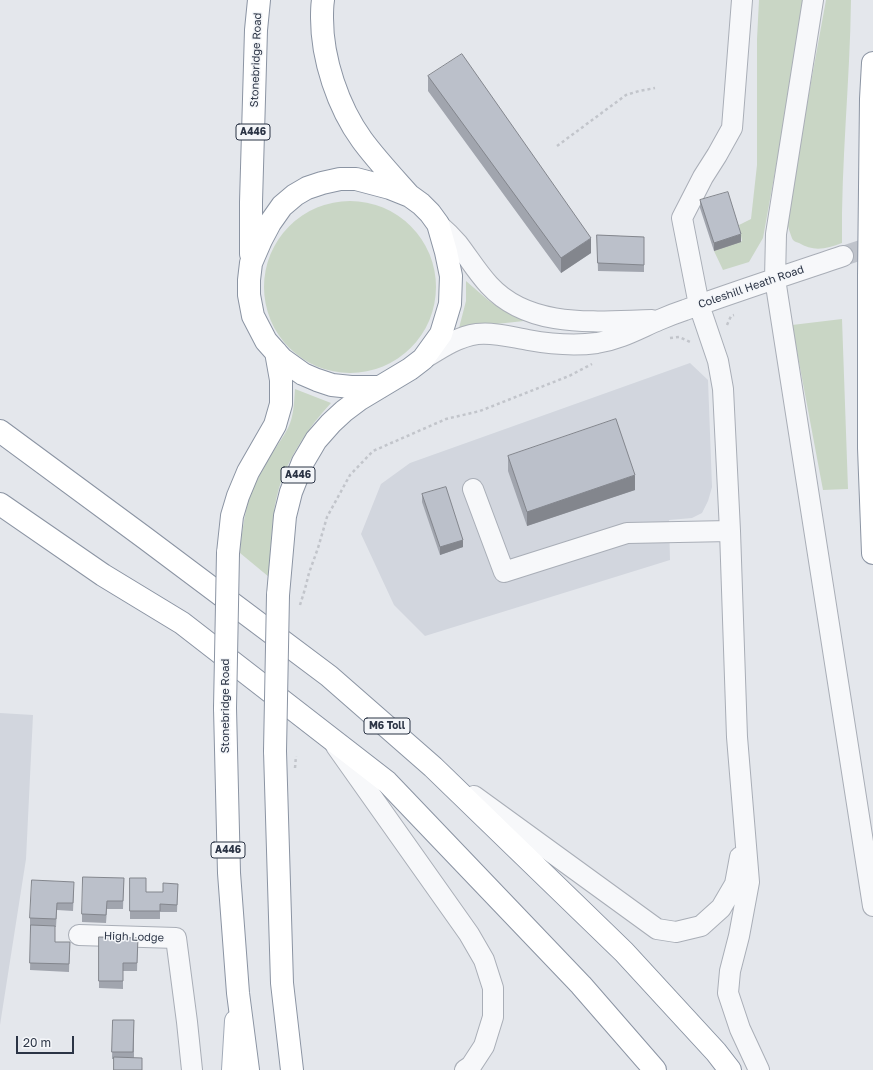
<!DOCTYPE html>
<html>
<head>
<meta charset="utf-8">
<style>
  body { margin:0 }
  #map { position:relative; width:873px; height:1070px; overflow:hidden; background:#e4e7ec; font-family:"Golos Text",sans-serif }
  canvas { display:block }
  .scale { position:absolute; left:16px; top:1036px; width:58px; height:18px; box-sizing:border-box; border:2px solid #2b3445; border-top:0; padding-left:5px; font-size:12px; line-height:14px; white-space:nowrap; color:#2b3445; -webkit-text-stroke:3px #f4f6f9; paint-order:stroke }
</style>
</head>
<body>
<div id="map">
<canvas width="873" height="1070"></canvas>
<div class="scale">20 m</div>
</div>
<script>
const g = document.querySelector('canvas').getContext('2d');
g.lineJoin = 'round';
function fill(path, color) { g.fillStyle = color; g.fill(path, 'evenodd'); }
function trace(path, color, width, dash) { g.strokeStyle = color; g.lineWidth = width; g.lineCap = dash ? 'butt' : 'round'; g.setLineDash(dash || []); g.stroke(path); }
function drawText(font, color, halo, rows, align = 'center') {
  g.font = font + ' "Golos Text",sans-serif'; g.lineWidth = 3; g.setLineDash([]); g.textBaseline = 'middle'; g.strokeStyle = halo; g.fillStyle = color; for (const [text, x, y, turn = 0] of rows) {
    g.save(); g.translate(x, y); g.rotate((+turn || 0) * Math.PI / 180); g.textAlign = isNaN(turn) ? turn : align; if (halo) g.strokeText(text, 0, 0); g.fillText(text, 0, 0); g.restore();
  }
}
fill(new Path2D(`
  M690,363L708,380L712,487L708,501L702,513L692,518L669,520L670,560L425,636L394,605L361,534L381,484L410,463Z
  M0,713L33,715L26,859L0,1025Z`), '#d2d6de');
fill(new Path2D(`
  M759,0H805L798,45L763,238L749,262L723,270L714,251L742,241L739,225L751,219L757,165V39Z
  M826,0H851C850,81 841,162 842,243C827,249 813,252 799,243C797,242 795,242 793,240C791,237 787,223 786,219Z
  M264 287a86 86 0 1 1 172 0a86 86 0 1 1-172 0Z
  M466,281L488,300L503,310L524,321L459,328L466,301Z
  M842,319L848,489L823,490L792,325Z
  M295,389L331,403C308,428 289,456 279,488C271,515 271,549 269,577L240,553C242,531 245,505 255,484C261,473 267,462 273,452C278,444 284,436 288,428C294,416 294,402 295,389Z`), '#c9d6c5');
trace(new Path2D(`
  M843,256L873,246`), '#bfc3cb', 20, [20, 10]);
const minor = new Path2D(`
  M742,0L732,128L717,155L703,177L682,218L699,305L718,361L723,389L730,531L737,737L749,882L739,936L730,971L728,993L740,1029L759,1070
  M813,0L776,234L775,279L873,906
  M438,224C445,230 452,237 458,244C468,257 477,272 489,285C530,330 598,321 652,320
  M425,358C441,348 457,337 477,334C494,332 511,337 528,340C550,344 575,346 597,343C621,339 638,329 659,320C668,316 676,313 685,310C737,291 790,274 843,256
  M473,489L504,572L627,533L730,531
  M336,746L469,934L484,960L493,988V1017L484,1046L471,1066L465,1070
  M474,796L657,929L676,932L701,926L721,908L735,884L740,857
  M79,935L176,938L187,1022L192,1070`);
const major = new Path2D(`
  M233,1070L236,1021`);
const highway = new Path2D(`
  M323,0C322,6 322,12 322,18C322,59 338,107 362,140C376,159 392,176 408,194
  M873,63L871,99L869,276V448L873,553
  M251,254V202L256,30L259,0
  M0,431L145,538L329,676L433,767L624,952L716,1052L730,1070
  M0,504L103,575L182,623L387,782L581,985L655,1070
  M228,553L232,516L238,496L248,472L275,425L281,404V380L276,352
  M278,595L285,516L291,492L303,462L316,440L331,423L344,411L360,399L410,369L423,359L441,334L450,304L451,276L446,252L438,224L430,213L421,204L410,196L390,188L356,179H340L322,183L307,188L295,195L282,206L270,223L261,240L251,263L249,280V295L253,316L266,341L282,359L303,374L317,380L332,385L351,387H380
  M225,708L229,873L238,993L248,1070
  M275,751L282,983L292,1070`);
trace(minor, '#a9aeb7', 22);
trace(major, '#a3abb8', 24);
trace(highway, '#8b94a3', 24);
trace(new Path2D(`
  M557,146L626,95L639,91L655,88
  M727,325L731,316L734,315
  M670,338L679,337L690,342
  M300,605L305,589L309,573L318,548L327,517L350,475L373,451L446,419L480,411L569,376L592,364`), '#c2c5cb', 2.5, [3, 3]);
trace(minor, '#f7f8fa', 20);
trace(major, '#fff', 22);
trace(highway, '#fff', 22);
const highwayBridge = new Path2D(`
  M225,708L228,553
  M275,751L278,595`);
trace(highwayBridge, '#8b94a3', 24, []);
trace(new Path2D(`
  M295,768L296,756`), '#c2c5cb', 2.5, [3, 3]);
trace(highwayBridge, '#fff', 22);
fill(new Path2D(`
  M428,76L591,253L561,273L428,91Z
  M700,200L741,242L714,251L700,208Z
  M597,235L644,237V272L598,271Z
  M508,456L635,490L527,526L508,471Z
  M422,494L463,547L440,555L422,502Z
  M124,878L123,909H107L106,923L82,922V914Z
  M130,878L146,892H163L178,884L177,912H160V919H130Z
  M74,890L73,911L57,910L56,927H55V942H70L69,972L30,970L31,926H30V918Z
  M99,937L138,938L137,971H123V989L99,988Z
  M113,1020H134V1058L112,1059Z`), '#a1a5ae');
fill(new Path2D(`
  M741,234V242L714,251V243Z
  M591,238V253L561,273V258Z
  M635,475V490L527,526V512Z
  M463,540V547L440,555V547Z`), '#83868d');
const building = new Path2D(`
  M462,54L591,238L561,258L428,76Z
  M728,192L741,234L714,243L700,200Z
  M597,235L644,237V265L598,263Z
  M616,419L635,475L527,512L508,456Z
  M446,487L463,540L440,547L422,494Z
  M83,877L124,878L123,901H107L106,915L82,914Z
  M130,878H146V892H163V883L178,884L177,905L160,904V911H130Z
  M32,880L74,882L73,903H57L56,919L30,918Z
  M31,925L55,926V942H70L69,964L30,963Z
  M99,937L138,938L137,963H123V981H99Z
  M113,1020H134L133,1052H112Z
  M114,1057L142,1058V1070H114Z`);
fill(building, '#bbc0ca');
trace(building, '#83868d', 1);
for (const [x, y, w] of [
  [253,132,34],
  [298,475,34],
  [387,726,46],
  [228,850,34]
]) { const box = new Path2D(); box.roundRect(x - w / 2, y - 8, w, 16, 3); g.fillStyle = '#f4f6f9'; g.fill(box); trace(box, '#2b3445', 1); }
drawText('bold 10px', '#2b3445', null, [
  ["A446",253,132],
  ["A446",298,475],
  ["M6 Toll",387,726],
  ["A446",228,850]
]);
drawText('11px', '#2b3445', '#f4f6f9', [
  ["Stonebridge Road",256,60,-88],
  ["Coleshill Heath Road",751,287,-19],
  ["Stonebridge Road",226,706,-90],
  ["High Lodge",134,937,2]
]);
</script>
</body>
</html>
